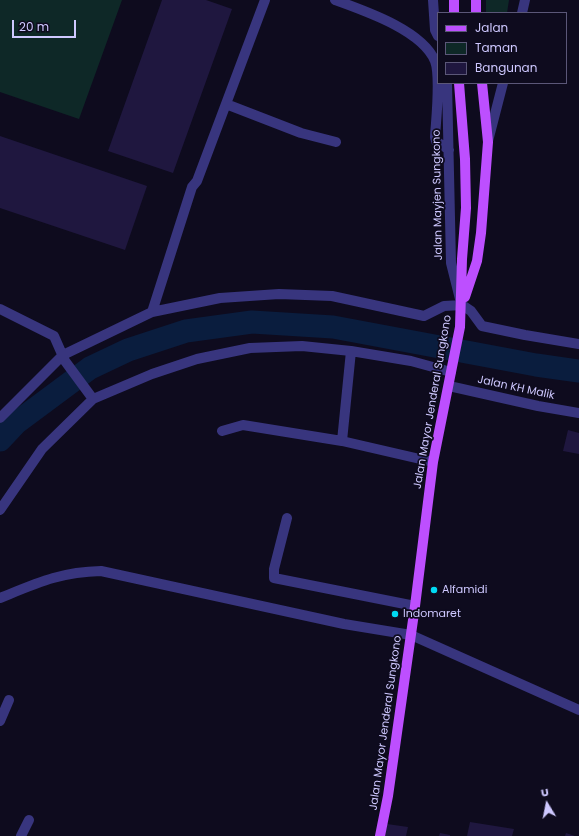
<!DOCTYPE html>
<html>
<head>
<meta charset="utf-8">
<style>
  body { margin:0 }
  #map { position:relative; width:579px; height:836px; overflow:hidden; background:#0e0b1e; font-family:Poppins,sans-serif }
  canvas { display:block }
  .legend { position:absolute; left:437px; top:12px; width:130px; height:72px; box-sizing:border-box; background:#0e0b1e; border:1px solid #5b5778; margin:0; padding:5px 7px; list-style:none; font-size:12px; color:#cec8ff }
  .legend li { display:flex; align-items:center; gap:8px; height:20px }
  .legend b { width:20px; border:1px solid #5b5778 }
  .north { position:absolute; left:527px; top:784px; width:40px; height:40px; -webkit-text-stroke:3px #0e0b1e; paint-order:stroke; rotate:350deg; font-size:11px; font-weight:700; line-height:16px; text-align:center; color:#cec8ff }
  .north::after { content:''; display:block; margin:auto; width:14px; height:18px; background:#cec8ff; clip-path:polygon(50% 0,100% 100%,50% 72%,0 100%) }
  .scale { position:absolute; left:12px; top:20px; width:64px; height:18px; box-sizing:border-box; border:2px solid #cec8ff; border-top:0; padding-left:5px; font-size:12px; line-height:14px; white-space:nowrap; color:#cec8ff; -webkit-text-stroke:3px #0e0b1e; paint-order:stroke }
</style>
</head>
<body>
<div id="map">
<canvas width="579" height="836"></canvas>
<ul class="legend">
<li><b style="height:5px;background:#bd4fff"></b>Jalan</li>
<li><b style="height:11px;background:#0e2827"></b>Taman</li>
<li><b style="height:11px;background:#1f173f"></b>Bangunan</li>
</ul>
<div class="north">U</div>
<div class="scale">20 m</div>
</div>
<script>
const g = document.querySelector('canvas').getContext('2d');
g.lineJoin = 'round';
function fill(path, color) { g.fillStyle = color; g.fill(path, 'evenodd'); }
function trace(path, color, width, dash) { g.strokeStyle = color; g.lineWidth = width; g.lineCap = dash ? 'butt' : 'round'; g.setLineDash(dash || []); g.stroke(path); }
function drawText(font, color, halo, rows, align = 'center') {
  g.font = font + ' Poppins,sans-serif'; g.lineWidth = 3.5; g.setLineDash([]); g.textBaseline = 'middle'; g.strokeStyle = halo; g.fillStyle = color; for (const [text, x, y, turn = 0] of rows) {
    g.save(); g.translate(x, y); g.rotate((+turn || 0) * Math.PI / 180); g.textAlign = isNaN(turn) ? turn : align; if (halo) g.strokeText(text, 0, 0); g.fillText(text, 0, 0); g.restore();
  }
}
fill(new Path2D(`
  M0,0H122L79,119L0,92Z
  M486,0H509L507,13H486Z`), '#0e2827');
trace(new Path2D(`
  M0,440L16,423L90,368L128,350L186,331L252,322L333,327L536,365L579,371`), '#0a1d3e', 23);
fill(new Path2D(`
  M162,0H206L232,9L173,173L108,151Z
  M0,136L147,186L125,250L0,208Z
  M568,430L579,433V454L563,451Z
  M470,822L514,829L512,836H467Z
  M387,824L408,827L406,836H385Z
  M440,833L450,835V836H439Z
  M566,833L575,836H565Z`), '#1f173f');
trace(new Path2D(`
  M335,0C365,11 422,30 435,61C441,77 436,119 435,137L436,141L449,150
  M433,0L435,30L438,36
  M522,13L525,0
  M447,83L451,263L460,299
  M226,104L301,133L336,142
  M488,141L503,83
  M0,309L54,336L65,361L93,399
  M152,312L192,187L197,181L265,0
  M449,386L538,406L579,413
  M0,418L63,355L152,312L220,298L279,294L332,296L424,316L444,306L462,305L471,311L482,326L525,335L579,344
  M222,431L243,425L342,441L351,351
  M342,441L433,462
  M0,510L42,449L93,399L152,374L197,359L250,348L302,346L351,351L411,361L451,372
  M287,518L274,569V578L415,606
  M0,598C37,583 60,572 101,571L344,624L411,635L579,710
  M0,721L9,700
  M21,836L29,820`), '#38357e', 10);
trace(new Path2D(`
  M476,0V13
  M454,13V0
  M465,297L477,261L481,233L488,142L482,83
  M380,836L388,796L415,606L433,462L460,327L462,259L466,208L465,159L459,83`), '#bd4fff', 10);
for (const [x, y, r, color] of [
  [434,590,4,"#00daf3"],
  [395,614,4,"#00daf3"]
]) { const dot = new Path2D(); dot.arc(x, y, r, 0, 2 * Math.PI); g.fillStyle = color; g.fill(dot); trace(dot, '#0e0b1e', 1.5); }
drawText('11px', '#cec8ff', '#0e0b1e', [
  ["Jalan Mayjen Sungkono",438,195,-91],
  ["Jalan KH Malik",516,388,12],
  ["Jalan Mayor Jenderal Sungkono",433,402,-80],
  ["Jalan Mayor Jenderal Sungkono",386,723,-82]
]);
drawText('11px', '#cec8ff', '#0e0b1e', [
  ["Alfamidi",442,590],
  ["Indomaret",403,614]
], 'left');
</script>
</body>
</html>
